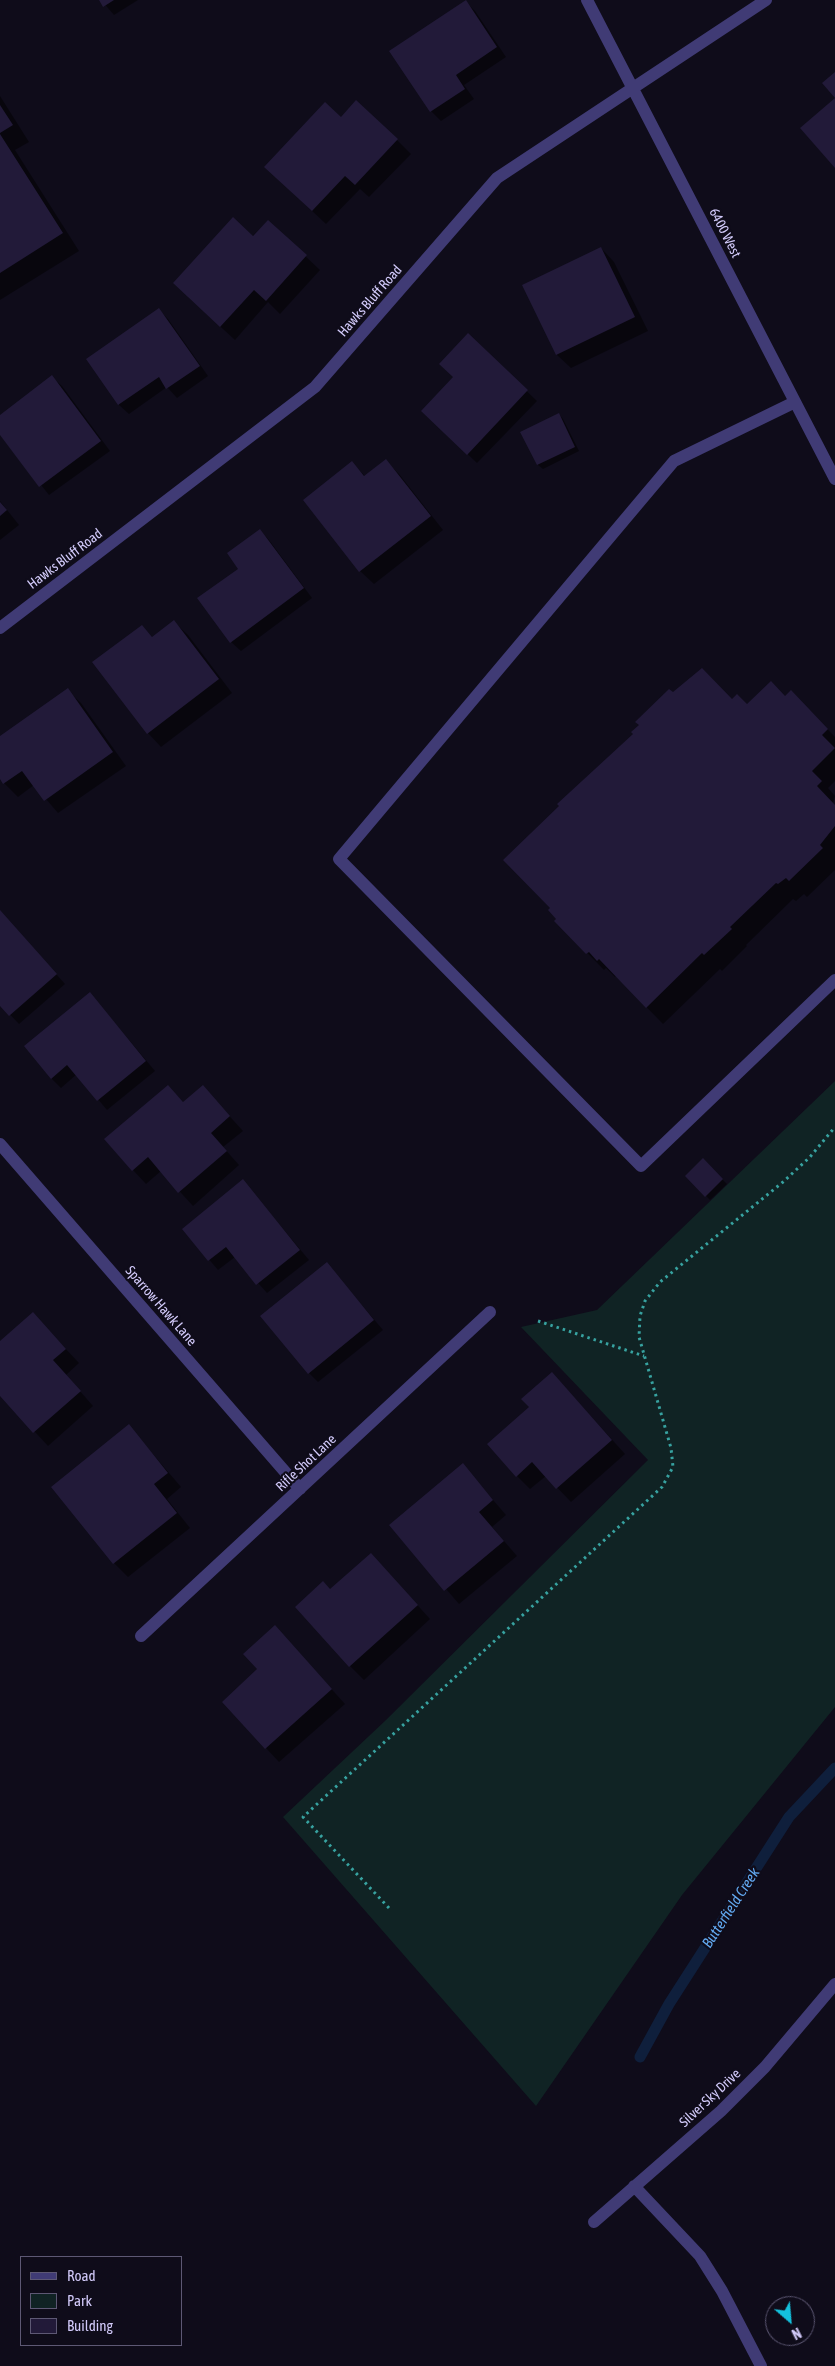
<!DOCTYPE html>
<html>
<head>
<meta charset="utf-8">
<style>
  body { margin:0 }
  #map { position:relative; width:835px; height:2366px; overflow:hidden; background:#0f0c1a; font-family:"Asap Condensed",sans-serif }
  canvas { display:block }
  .legend { position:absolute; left:20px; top:2256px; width:162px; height:90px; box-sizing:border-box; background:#0f0c1a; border:1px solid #5d5874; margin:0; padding:6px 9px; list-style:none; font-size:15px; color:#d2cafa }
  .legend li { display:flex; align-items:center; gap:10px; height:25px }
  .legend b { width:25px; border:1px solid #5d5874 }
  .north { position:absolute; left:765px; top:2296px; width:50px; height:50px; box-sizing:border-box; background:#0f0c1a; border:1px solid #5d5874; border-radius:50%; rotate:153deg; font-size:14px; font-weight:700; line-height:20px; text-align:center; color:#d2cafa }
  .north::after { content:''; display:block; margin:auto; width:18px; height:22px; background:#14c1dd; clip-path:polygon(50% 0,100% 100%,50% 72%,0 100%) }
</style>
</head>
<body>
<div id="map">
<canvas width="835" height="2366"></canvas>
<ul class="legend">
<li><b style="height:6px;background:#403b75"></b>Road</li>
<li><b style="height:14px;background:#102324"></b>Park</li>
<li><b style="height:14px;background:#221a39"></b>Building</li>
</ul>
<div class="north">N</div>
</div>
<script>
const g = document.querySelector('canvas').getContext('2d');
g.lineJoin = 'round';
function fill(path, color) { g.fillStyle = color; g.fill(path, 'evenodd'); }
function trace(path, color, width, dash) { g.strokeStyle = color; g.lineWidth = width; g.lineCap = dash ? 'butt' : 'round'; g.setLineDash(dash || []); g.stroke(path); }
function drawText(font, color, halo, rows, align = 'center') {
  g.font = font + ' "Asap Condensed",sans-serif'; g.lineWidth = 4.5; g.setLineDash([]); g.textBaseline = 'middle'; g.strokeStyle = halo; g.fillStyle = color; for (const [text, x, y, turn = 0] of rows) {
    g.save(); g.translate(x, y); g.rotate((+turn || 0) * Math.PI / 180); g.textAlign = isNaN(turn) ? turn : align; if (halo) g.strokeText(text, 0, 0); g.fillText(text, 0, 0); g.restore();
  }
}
fill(new Path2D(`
  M835,1081V1707L682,1895L536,2106L283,1817L386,1720L648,1460L521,1327L597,1310Z`), '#102324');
fill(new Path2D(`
  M101,0H138L114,15Z
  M465,1L475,11L506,57L464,85L474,99L441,121L431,111Z
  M0,96L29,142L15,150L79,251L0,300Z
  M341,118L397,140L411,154L369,197L360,189L326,224L279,180Z
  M268,221L320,270L280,314L268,302L235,340L188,297Z
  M601,248L614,262L648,331L571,368L557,355L524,285Z
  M159,310L168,319L208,376L177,398L167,387L129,414L119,405L88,359Z
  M468,335L537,401L477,463L422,411L455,377Z
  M52,377L62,386L110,451L49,495L0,433V416Z
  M559,414L563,419L579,451L543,469L538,465L522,432Z
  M385,460L399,474L443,530L374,584L360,571L352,463L365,476Z
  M0,501L19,525L0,540Z
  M260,530L269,540L312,598L241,651L231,642L239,569Z
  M174,622L188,635L232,693L161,747L148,733L142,626L153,638Z
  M67,690L81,703L126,766L58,813L34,785L18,797L4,783L0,777V738Z
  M673,694L733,700L747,706L785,697L807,708L835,737V781L828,788L835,796L833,803L835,806V870L807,897L804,894L796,901L793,899L746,945L747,946L722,971L720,969L663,1024L616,976L615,977L606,968L604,970L556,921L635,734Z
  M0,911L65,984L19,1024L0,1004Z
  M99,1004L155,1071L107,1110L77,1074L61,1088L51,1078Z
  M168,1087L184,1103L203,1087L243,1131L223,1147L239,1165L193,1206L161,1171L146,1184L133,1170Z
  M703,1160L727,1184L710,1200L687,1176Z
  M243,1181L309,1260L267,1293L235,1257L218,1270L183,1229Z
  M327,1264L383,1330L318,1382L309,1373Z
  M33,1314L79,1363L66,1375L93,1406L48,1446L0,1394V1343Z
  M552,1373L625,1454L571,1502L546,1476L530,1489L517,1476L530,1407Z
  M129,1426L181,1487L167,1499L190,1528L128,1577L114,1563Z
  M463,1465L506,1515L492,1527L517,1556L459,1604L391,1525Z
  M384,1568L430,1619L364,1680L350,1666L330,1591Z
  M288,1641L345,1704L279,1762L266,1748Z`), '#0007');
trace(new Path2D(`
  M640,2057L669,2004L789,1817L835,1768`), '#0f1f3c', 11);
fill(new Path2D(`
  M99,0H114L103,7Z
  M466,0L497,47L456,75L465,89L430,112L389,51Z
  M835,72V168L800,128L835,98L822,83Z
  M356,100L398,139L355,185L345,176L312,211L264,167L325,102L341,117Z
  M0,105L13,125L0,133Z
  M0,134L63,233L0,273Z
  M233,217L253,236L268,220L307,255L266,301L254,290L220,327L173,283Z
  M601,247L635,317L556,355L522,285Z
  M159,308L200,366L166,389L159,377L118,405L86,359Z
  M468,333L528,390L467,455L421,411L453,377L439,364Z
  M52,375L101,441L39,487L0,435V415Z
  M559,413L575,447L537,465L520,432Z
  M386,459L431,516L359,572L303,500L352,461L364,476Z
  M0,502L7,510L0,516Z
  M260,529L304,588L230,643L197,598L238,569L227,553Z
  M174,620L219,679L147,734L92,662L142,625L152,637Z
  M702,668L732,699L737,694L747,704L771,681L785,696L791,690L828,729L822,735L835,748L812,771L822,781L817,786L835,805V826L820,845L823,848L789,881L786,878L778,884L776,883L730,927L732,929L704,955L702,953L646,1008L599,959L597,961L589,952L586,954L554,921L556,919L548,910L550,908L503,860L559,806L557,804L633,734L631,732L639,725L635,722L669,689L673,692Z
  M68,688L113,752L44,801L22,771L3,784L0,779V736Z
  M0,910L57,974L9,1016L0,1006Z
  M90,992L146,1061L97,1101L67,1065L51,1079L24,1046Z
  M168,1085L183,1102L203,1085L230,1116L211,1133L227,1151L178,1193L148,1157L132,1171L104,1139Z
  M703,1158L723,1179L705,1197L685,1176Z
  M243,1179L300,1250L256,1285L226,1247L208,1261L182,1229Z
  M327,1262L374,1320L308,1374L260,1316Z
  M33,1312L66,1349L53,1360L81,1391L33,1433L0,1396V1341Z
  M552,1372L612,1440L556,1489L532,1462L516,1477L487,1444L529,1407L521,1399Z
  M129,1424L168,1473L154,1484L177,1513L113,1564L51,1487Z
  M463,1463L493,1500L479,1512L504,1541L444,1591L389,1525Z
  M371,1553L418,1605L349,1667L295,1607L323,1581L330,1589Z
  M275,1625L332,1689L265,1749L222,1702L257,1669L243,1654Z`), '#221a39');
trace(new Path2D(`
  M538,1321L644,1356
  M389,1908L303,1817L662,1487L673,1467L671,1448L639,1337L640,1316L645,1301L660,1282L783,1182L810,1157L835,1127`), '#37a2a0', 3, [2.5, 4]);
trace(new Path2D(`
  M587,0L835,479
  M795,402L674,461L339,859L641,1166L835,980
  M0,628L315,387L497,178L766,0
  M0,1144L300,1489
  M141,1636L490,1312
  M634,2186L700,2256L722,2291L761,2366
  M594,2222L721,2111L765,2067L835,1984`), '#403b75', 12);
drawText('14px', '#d2cafa', '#0f0c1a', [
  ["6400 West",725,233,63],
  ["Hawks Bluff Road",370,301,-49],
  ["Hawks Bluff Road",65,559,-37],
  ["Sparrow Hawk Lane",161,1306,49],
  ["Rifle Shot Lane",306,1463,-43],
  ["Silver Sky Drive",710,2098,-43]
]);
drawText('italic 15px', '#62a9f1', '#0f0c1a', [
  ["Butterfield Creek",731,1908,-57]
]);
</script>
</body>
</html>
